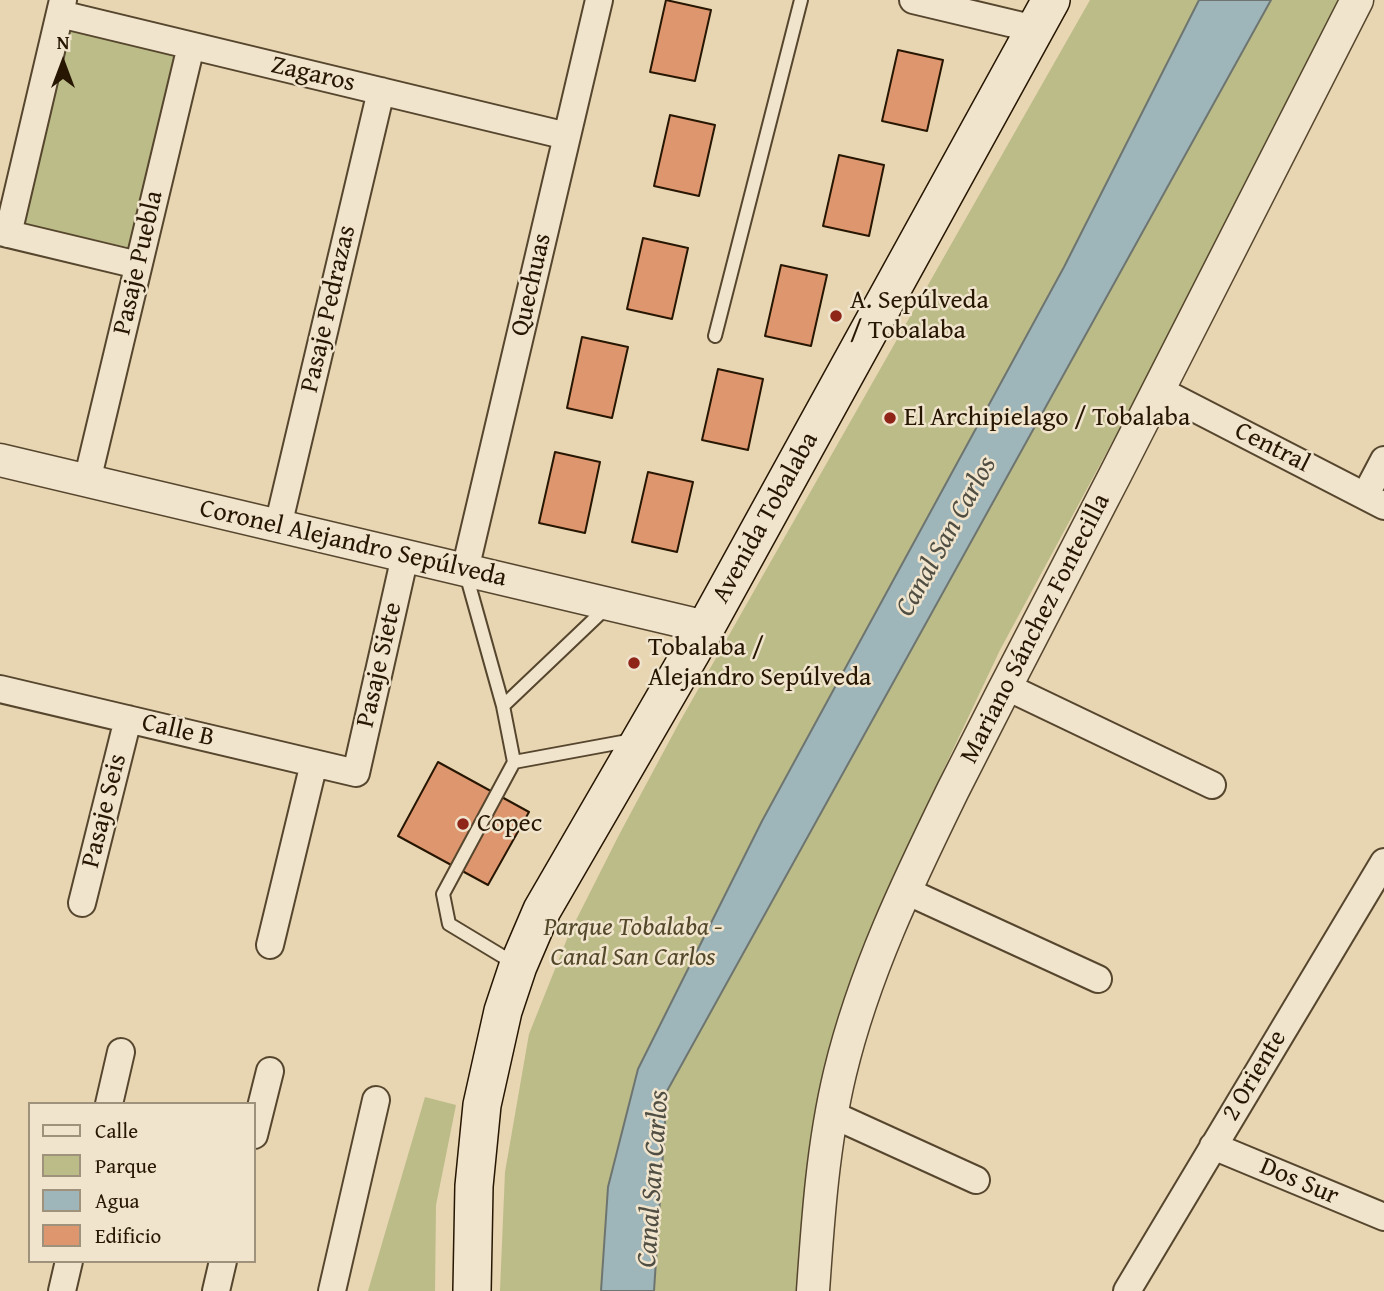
<!DOCTYPE html>
<html>
<head>
<meta charset="utf-8">
<style>
  body { margin:0 }
  #map { position:relative; width:1384px; height:1291px; overflow:hidden; background:#e8d5b2; font-family:"Gentium Book Plus",serif }
  canvas { display:block }
  .legend { position:absolute; left:28px; top:1102px; width:228px; height:161px; box-sizing:border-box; background:#f0e4cd; border:2px solid #9f927c; margin:0; padding:9px 12px; list-style:none; font-size:21px; color:#261602 }
  .legend li { display:flex; align-items:center; gap:14px; height:35px }
  .legend b { width:35px; border:2px solid #9f927c }
  .north { position:absolute; left:28px; top:28px; width:70px; height:70px; -webkit-text-stroke:5px #f0e4cd; paint-order:stroke; rotate:0deg; font-size:19px; font-weight:700; line-height:28px; text-align:center; color:#261602 }
  .north::after { content:''; display:block; margin:auto; width:24px; height:32px; background:#261602; clip-path:polygon(50% 0,100% 100%,50% 72%,0 100%) }
</style>
</head>
<body>
<div id="map">
<canvas width="1384" height="1291"></canvas>
<ul class="legend">
<li><b style="height:9px;background:#f0e4cd"></b>Calle</li>
<li><b style="height:19px;background:#bbbc88"></b>Parque</li>
<li><b style="height:19px;background:#9eb5b9"></b>Agua</li>
<li><b style="height:19px;background:#de966e"></b>Edificio</li>
</ul>
<div class="north">N</div>
</div>
<script>
const g = document.querySelector('canvas').getContext('2d');
g.lineJoin = 'round';
function fill(path, color) { g.fillStyle = color; g.fill(path, 'evenodd'); }
function trace(path, color, width, dash) { g.strokeStyle = color; g.lineWidth = width; g.lineCap = dash ? 'butt' : 'round'; g.setLineDash(dash || []); g.stroke(path); }
function drawText(font, color, halo, rows, align = 'center') {
  g.font = font + ' "Gentium Book Plus",serif'; g.lineWidth = 5; g.setLineDash([]); g.textBaseline = 'middle'; g.strokeStyle = halo; g.fillStyle = color; for (const [text, x, y, turn = 0] of rows) {
    g.save(); g.translate(x, y); g.rotate((+turn || 0) * Math.PI / 180); g.textAlign = isNaN(turn) ? turn : align; if (halo) g.strokeText(text, 0, 0); g.fillText(text, 0, 0); g.restore();
  }
}
fill(new Path2D(`
  M1090,0H1199L1064,267L762,821L638,1069L608,1187L601,1291H500L505,1172L529,1034L569,934L620,833L679,723Z
  M1271,0H1341L1158,357L1000,650L906,849L823,1071L808,1164L805,1291H654L667,1091Z
  M62,29L179,54L136,249L17,222Z
  M425,1097L456,1105L436,1205L435,1291H368Z`), '#bbbc88');
const water = new Path2D(`
  M1199,0H1271L667,1091L654,1291H601L608,1187L638,1069L762,821L1064,267Z`);
fill(water, '#9eb5b9');
trace(water, '#6e7570', 2);
const building = new Path2D(`
  M666,0L711,10L695,81L650,72Z
  M898,50L943,60L927,131L882,121Z
  M670,115L715,125L699,196L654,186Z
  M839,155L884,165L869,236L823,226Z
  M643,238L688,248L672,319L627,309Z
  M781,265L827,275L811,346L765,336Z
  M582,337L628,347L612,418L567,408Z
  M718,369L763,379L748,450L702,440Z
  M555,452L600,462L585,533L539,523Z
  M648,472L693,482L677,552L632,542Z
  M438,762L529,812L488,885L398,836Z`);
fill(building, '#de966e');
trace(building, '#261602', 2);
const service = new Path2D(`
  M715,336L801,0
  M466,574L503,706L514,762L443,894L449,924L517,965
  M503,706L607,607
  M514,762L633,740`);
const minor = new Path2D(`
  M913,0L1035,29
  M60,14L567,136
  M0,232L138,265
  M8,234L63,0
  M1159,390L1384,506
  M87,481L191,46
  M1365,496L1384,460
  M278,526L381,91
  M465,570L599,0
  M1005,686L1212,785
  M0,689L356,773L405,556
  M904,890L1098,979
  M82,903L128,719
  M270,945L314,763
  M109,1104L121,1052
  M831,1114L976,1180
  M254,1135L270,1071
  M1213,1146L1384,1217
  M62,1291L69,1261
  M216,1291L223,1261
  M332,1291L376,1100
  M1127,1291L1384,862`);
const tertiary = new Path2D(`
  M0,460L706,627
  M813,1291C818,1218 823,1144 840,1073C864,973 908,882 953,790C1001,695 1050,600 1099,506C1186,338 1271,169 1357,0`);
const secondary = new Path2D(`
  M472,1291L474,1186L482,1105L503,1011L518,966L542,910L706,627L1051,0`);
trace(service, '#56462e', 16);
trace(minor, '#56462e', 30);
trace(tertiary, '#56462e', 35);
trace(secondary, '#261602', 40);
trace(service, '#f0e4cd', 12);
trace(minor, '#f0e4cd', 26);
trace(tertiary, '#f0e4cd', 32);
trace(secondary, '#f0e4cd', 37);
for (const [x, y, r, color] of [
  [836,316,7,"#8f2418"],
  [890,418,7,"#8f2418"],
  [634,663,7,"#8f2418"],
  [463,824,7,"#8f2418"]
]) { const dot = new Path2D(); dot.arc(x, y, r, 0, 2 * Math.PI); g.fillStyle = color; g.fill(dot); trace(dot, '#f0e4cd', 2.5); }
drawText('26px', '#261602', '#f0e4cd', [
  ["Zagaros",313,75,13],
  ["Pasaje Puebla",139,263,-77],
  ["Quechuas",532,285,-77],
  ["Pasaje Pedrazas",329,309,-77],
  ["Central",1272,448,27],
  ["Avenida Tobalaba",766,518,-61],
  ["Coronel Alejandro Sepúlveda",353,544,13],
  ["Mariano Sánchez Fontecilla",1036,629,-63],
  ["Pasaje Siete",380,665,-77],
  ["Calle B",178,731,13],
  ["Pasaje Seis",105,811,-76],
  ["2 Oriente",1255,1076,-59],
  ["Dos Sur",1299,1182,23]
]);
drawText('26px', '#261602', '#f0e4cd', [
  ["A. Sepúlveda",850,301],
  ["/ Tobalaba",850,331],
  ["El Archipielago / Tobalaba",904,418],
  ["Tobalaba /",648,648],
  ["Alejandro Sepúlveda",648,678],
  ["Copec",477,824]
], 'left');
drawText('italic 26px', '#53482a', '#f0e4cd', [
  ["Parque Tobalaba -",633,928],
  ["Canal San Carlos",633,958]
]);
drawText('italic 28px', '#504e42', '#f0e4cd', [
  ["Canal San Carlos",947,537,-61],
  ["Canal San Carlos",654,1179,-86]
]);
</script>
</body>
</html>
